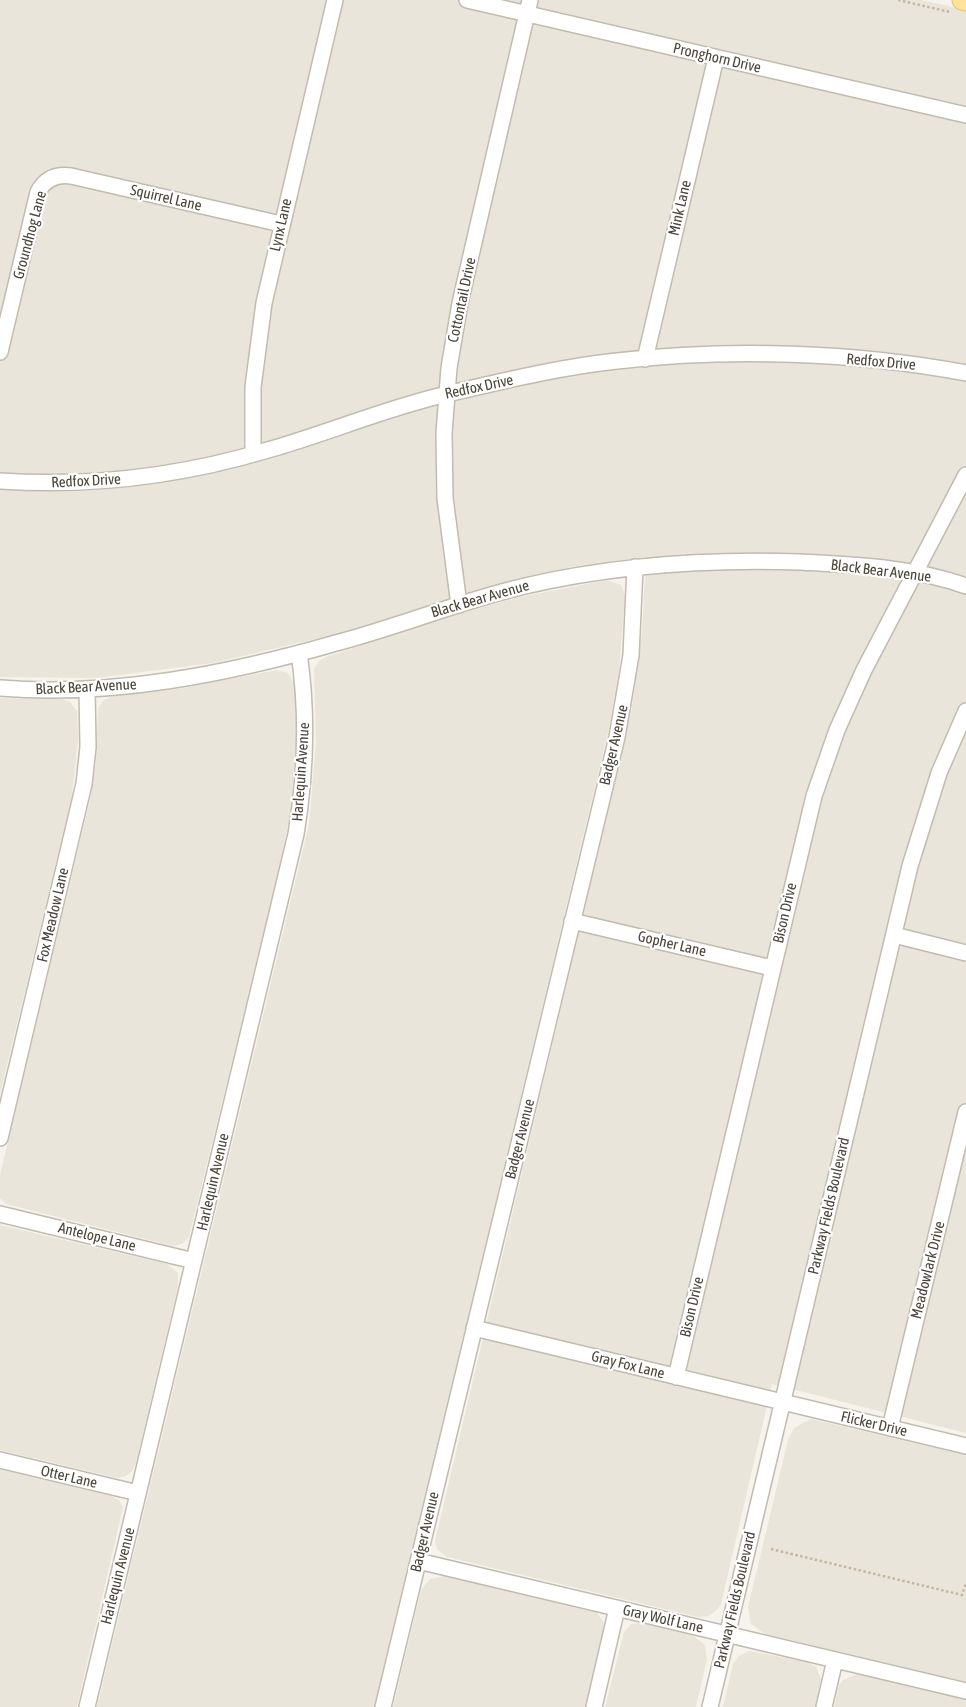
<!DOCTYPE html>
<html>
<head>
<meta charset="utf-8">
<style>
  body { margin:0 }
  canvas { display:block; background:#f6f3ec }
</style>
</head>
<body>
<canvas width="966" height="1707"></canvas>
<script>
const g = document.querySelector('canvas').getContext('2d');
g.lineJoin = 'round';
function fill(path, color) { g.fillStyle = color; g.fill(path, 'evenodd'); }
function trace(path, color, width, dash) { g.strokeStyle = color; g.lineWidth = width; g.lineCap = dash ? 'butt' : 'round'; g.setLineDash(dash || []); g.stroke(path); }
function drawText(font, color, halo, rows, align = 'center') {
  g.font = font + ' "Asap Condensed",sans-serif'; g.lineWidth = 4.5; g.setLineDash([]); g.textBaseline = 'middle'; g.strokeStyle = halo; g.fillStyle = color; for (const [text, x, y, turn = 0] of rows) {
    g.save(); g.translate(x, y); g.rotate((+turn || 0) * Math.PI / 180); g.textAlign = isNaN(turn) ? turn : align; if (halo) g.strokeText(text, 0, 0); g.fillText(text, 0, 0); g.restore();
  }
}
fill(new Path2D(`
  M0,0H921L966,10V1433L772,1384L721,1604L718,1609L709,1616L698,1617L447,1557L437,1549L435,1541L632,707L642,633L646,557L581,565L518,578L337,634L213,663L96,678L0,677Z
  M607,580L621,585L625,595L619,670L609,728L375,1707H97L309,824L316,742L314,668L319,661L326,657L449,617L515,598Z
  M277,670L288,673L295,685L296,742L291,809L279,869L189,1237L182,1244L173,1246L6,1204L0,1198V1175L90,800L96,762L98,708L104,700L113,696L178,689Z
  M0,698L62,699L70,702L77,711L78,740L72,796L0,1094Z
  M0,1225L167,1264L178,1273V1286L136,1463L132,1471L126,1476L117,1478L0,1450Z
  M811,1419L966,1455V1682L765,1634L751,1624L748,1607L788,1440L794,1428Z
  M0,1469L111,1496L119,1500L123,1507L77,1707H0Z
  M446,1576L597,1613L603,1621L604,1629L586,1707H393L421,1590L430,1579Z
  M640,1623L693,1635L705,1645L707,1659L696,1707H605L624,1632L631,1624Z
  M749,1651L807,1662L816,1667L821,1679L815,1707H723L733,1664L739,1656Z
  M857,1674L966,1700V1707H834L839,1685L843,1680Z`), '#eae5da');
const minor = new Path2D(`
  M467,0L966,115
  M0,352L38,192C45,179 56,174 71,176L281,224
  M645,359L716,58
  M253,454V387L264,303L335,0
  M0,481C91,487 181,476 268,450C328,433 386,408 447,394C503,381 560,367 617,361C729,348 855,352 966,373
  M459,605L445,498L444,433L449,368L460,303L530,0
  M0,688C113,697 228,674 336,643C400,626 461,601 525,586C615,565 708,559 800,562C855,565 913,567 966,586
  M572,921L772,968
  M894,935L966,953
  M0,1138L84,784L88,747L87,689
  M0,1214L194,1261
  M474,1328L966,1446
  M676,1377L814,796L837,730L864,670L966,475
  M890,1428L966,1112
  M0,1460L138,1493
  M418,1561L966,1691
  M87,1707L296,834C306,773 308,714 299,653
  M383,1707L617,737L631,655L635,567
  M594,1707L617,1608
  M710,1707L910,866L939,773L966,711
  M824,1707L835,1660`);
const major = new Path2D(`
  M962,0L966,1`);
trace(minor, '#c2bbae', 18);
trace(major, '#e6c16a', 21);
trace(new Path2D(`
  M898,0L950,12
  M771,1549L962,1595L966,1583`), '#c4b79f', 2.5, [2.5, 2.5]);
trace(minor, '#fff', 15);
trace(major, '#ffe39c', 19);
drawText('15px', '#4b4439', '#fff', [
  ["Pronghorn Drive",717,58,13],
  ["Squirrel Lane",166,198,13],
  ["Mink Lane",680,208,-77],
  ["Lynx Lane",281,225,-77],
  ["Groundhog Lane",30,235,-75],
  ["Cottontail Drive",462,300,-78],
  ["Redfox Drive",881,362,5],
  ["Redfox Drive",479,387,-12],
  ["Redfox Drive",86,481,-3],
  ["Black Bear Avenue",881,571,7],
  ["Black Bear Avenue",480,599,-16],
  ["Black Bear Avenue",86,687,-3],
  ["Badger Avenue",614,745,-77],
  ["Harlequin Avenue",301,772,-86],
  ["Bison Drive",785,913,-77],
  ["Fox Meadow Lane",53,915,-77],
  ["Gopher Lane",672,944,13],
  ["Badger Avenue",520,1139,-76],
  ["Harlequin Avenue",213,1182,-77],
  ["Parkway Fields Boulevard",829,1206,-77],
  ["Antelope Lane",97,1237,14],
  ["Meadowlark Drive",928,1270,-76],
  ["Bison Drive",692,1307,-77],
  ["Gray Fox Lane",628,1365,14],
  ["Flicker Drive",874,1424,13],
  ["Otter Lane",69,1477,13],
  ["Badger Avenue",425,1532,-77],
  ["Harlequin Avenue",118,1576,-76],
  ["Parkway Fields Boulevard",735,1600,-77],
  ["Gray Wolf Lane",663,1619,13]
]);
</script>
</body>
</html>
